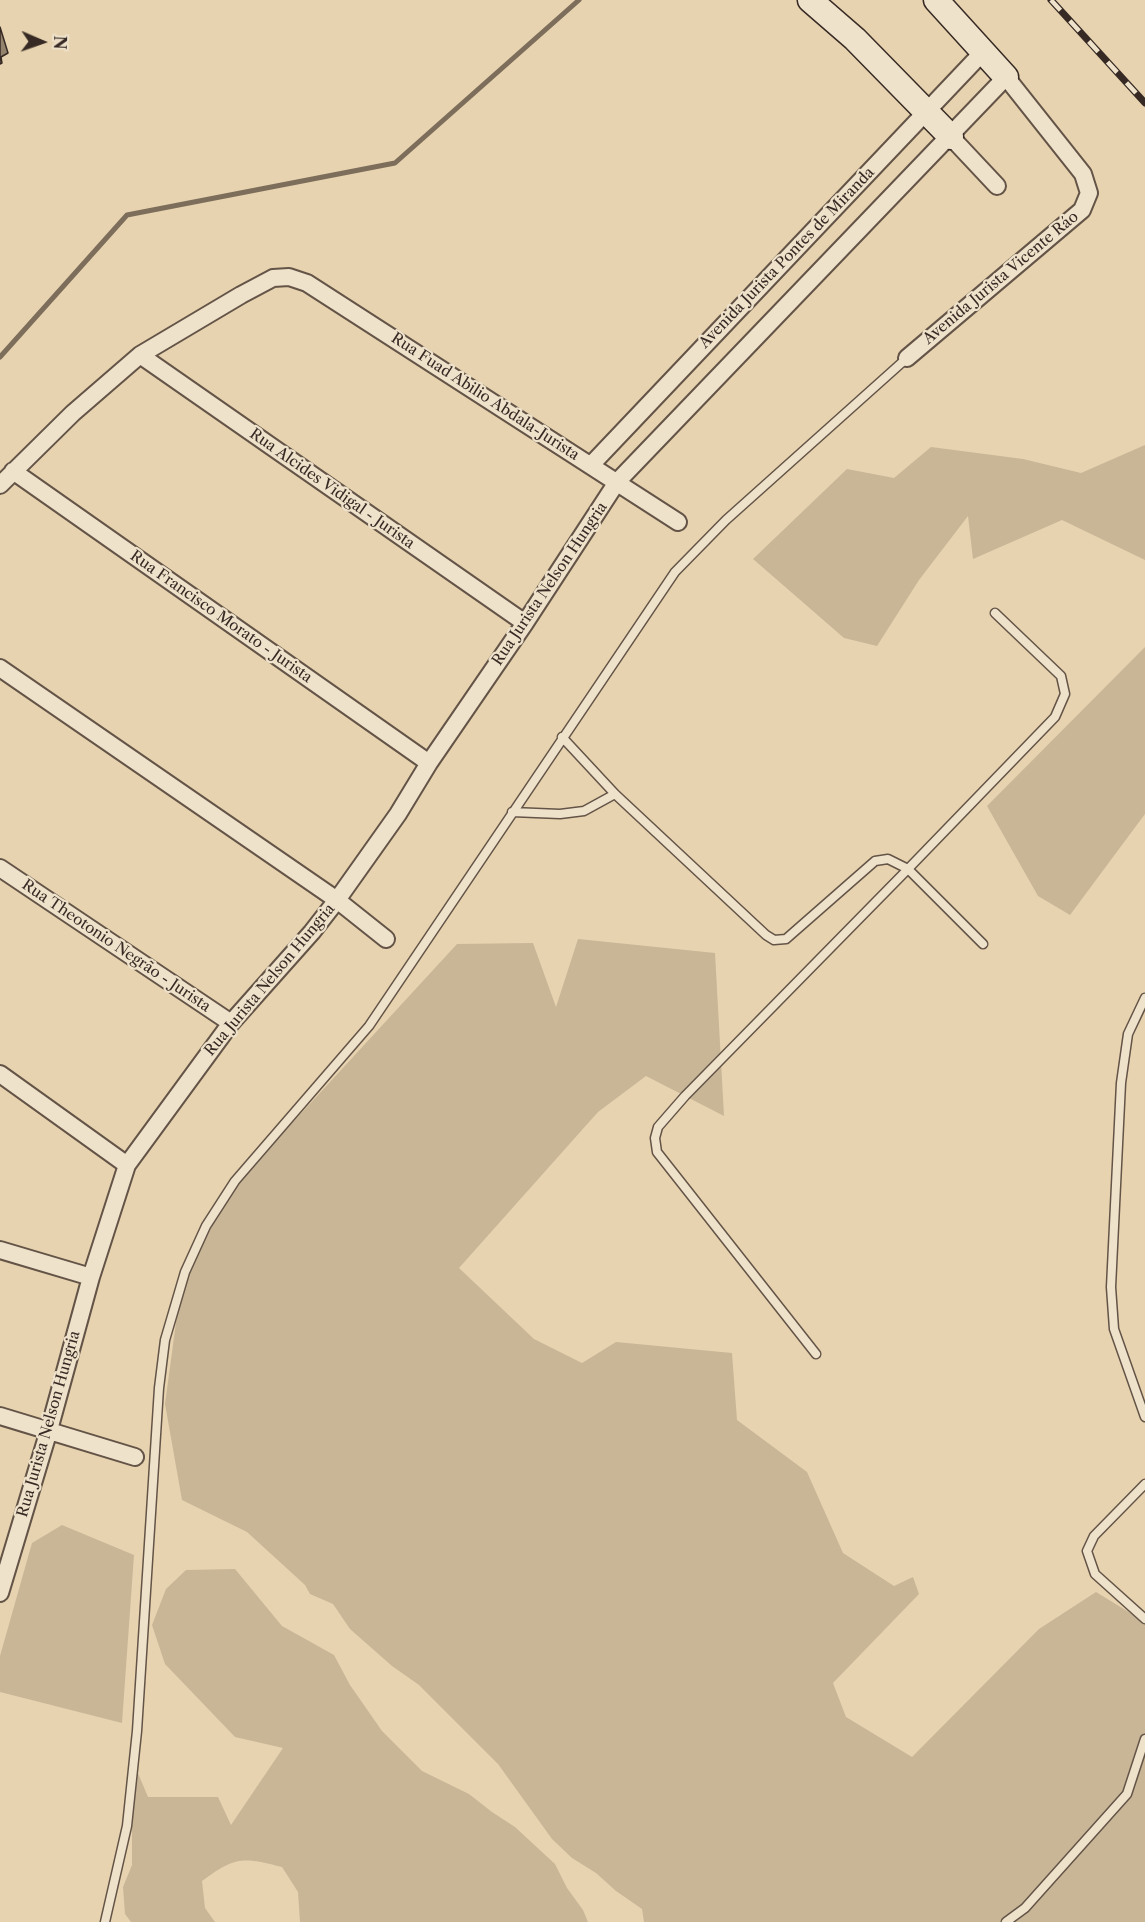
<!DOCTYPE html>
<html>
<head>
<meta charset="utf-8">
<style>
  body { margin:0 }
  #map { position:relative; width:1145px; height:1922px; overflow:hidden; background:#e7d3af; font-family:"Libre Caslon Text",serif }
  canvas { display:block }
  .north { position:absolute; left:12px; top:12px; width:60px; height:60px; -webkit-text-stroke:4px #efe2cb; paint-order:stroke; rotate:92deg; font-size:16px; font-weight:700; line-height:24px; text-align:center; color:#372a24 }
  .north::after { content:''; display:block; margin:auto; width:21px; height:27px; background:#372a24; clip-path:polygon(50% 0,100% 100%,50% 72%,0 100%) }
</style>
</head>
<body>
<div id="map">
<canvas width="1145" height="1922"></canvas>
<div class="north">N</div>
</div>
<script>
const g = document.querySelector('canvas').getContext('2d');
g.lineJoin = 'round';
function fill(path, color) { g.fillStyle = color; g.fill(path, 'evenodd'); }
function trace(path, color, width, dash) { g.strokeStyle = color; g.lineWidth = width; g.lineCap = dash ? 'butt' : 'round'; g.setLineDash(dash || []); g.stroke(path); }
function drawText(font, color, halo, rows, align = 'center') {
  g.font = font + ' "Libre Caslon Text",serif'; g.lineWidth = 4.5; g.setLineDash([]); g.textBaseline = 'middle'; g.strokeStyle = halo; g.fillStyle = color; for (const [text, x, y, turn = 0] of rows) {
    g.save(); g.translate(x, y); g.rotate((+turn || 0) * Math.PI / 180); g.textAlign = isNaN(turn) ? turn : align; if (halo) g.strokeText(text, 0, 0); g.fillText(text, 0, 0); g.restore();
  }
}
fill(new Path2D(`
  M1145,445V560L1062,520L973,559L968,516L919,580L877,646L844,638L753,559L847,469L894,478L931,447L1023,459L1081,473Z
  M1145,647V814L1070,915L1038,896L987,806Z
  M578,939L715,953L724,1116L646,1076L598,1112L459,1268L534,1339L582,1363L616,1342L732,1353L737,1420L807,1472L843,1553L894,1586L913,1577L919,1594L833,1683L846,1717L912,1757L1039,1629L1096,1592L1145,1622V1922H644L642,1909L616,1891L596,1873L572,1858L552,1839L498,1764L419,1685L392,1666L350,1629L333,1604L310,1594L305,1585L247,1532L182,1500L165,1404L182,1278L214,1208L457,944L533,943L556,1007Z
  M62,1525L134,1555L122,1723L0,1692V1656L32,1543Z
  M235,1569L282,1626L334,1655L350,1685L382,1731L422,1771L469,1794L492,1812L515,1827L555,1864L567,1888L583,1910L588,1922H300L298,1892L282,1867C244,1857 235,1856 202,1881L205,1908L215,1922H131L125,1914L123,1887L132,1865V1759L148,1797H218L231,1825L283,1748L235,1737L165,1664L152,1625L166,1589L186,1570Z`), '#c9b697');
trace(new Path2D(`
  M0,357L127,215L395,163L579,0`), '#7d6d5b', 5);
const building = new Path2D(`
  M0,27L8,53L1,57L2,63L0,64Z`);
fill(building, '#93826c');
trace(building, '#372a24', 1.5);
const lane = new Path2D(`
  M562,737L615,794L766,935L774,940L786,939L875,861L888,859L908,869L983,944
  M512,812L560,814L584,811L615,794
  M1145,998L1128,1034L1121,1083L1111,1287L1114,1329L1145,1417
  M816,1354L657,1152L655,1138L658,1127L685,1096L908,869L1055,717L1065,694L1061,676L995,613
  M1145,1484L1094,1536L1087,1551L1095,1574L1145,1619
  M105,1922L127,1826L137,1731L159,1388L165,1340L185,1272L206,1226L235,1181L369,1026L675,572L726,520L907,358
  M1006,1922L1025,1908L1127,1794L1145,1739`);
const street = new Path2D(`
  M951,137L997,186
  M140,355L525,623
  M591,465L983,52
  M13,471L429,763
  M0,485L73,413L140,355L241,295L273,278L289,277L307,283L678,522
  M0,668L337,900L386,939
  M0,868L231,1023
  M0,1074L127,1165
  M0,1250L91,1277
  M0,1416L135,1457
  M0,1593L49,1430L91,1277L127,1165L231,1023L312,932L337,900L398,814L429,763L525,623L617,482L1006,77L1083,174L1089,193L1082,210L907,358`);
const secondary = new Path2D(`
  M810,0L855,39L951,137
  M936,0L1006,77`);
trace(lane, '#635447', 11);
trace(street, '#635447', 20);
trace(secondary, '#372a24', 27);
trace(lane, '#efe2cb', 8);
trace(street, '#efe2cb', 16);
trace(secondary, '#efe2cb', 24);
const rail = new Path2D(`
  M1051,0L1145,103`);
trace(rail, '#372a24', 7);
trace(rail, '#efe2cb', 4.5, [14]);
drawText('15px', '#372a24', '#efe2cb', [
  ["Avenida Jurista Pontes de Miranda",787,258,-46],
  ["Avenida Jurista Vicente Ráo",1001,278,-40],
  ["Rua Fuad Abilio Abdala-Jurista",485,397,33],
  ["Rua Alcides Vidigal - Jurista",332,489,35],
  ["Rua Jurista Nelson Hungria",550,584,-56],
  ["Rua Francisco Morato - Jurista",221,617,35],
  ["Rua Theotonio Negrão - Jurista",116,946,34],
  ["Rua Jurista Nelson Hungria",270,980,-50],
  ["Rua Jurista Nelson Hungria",49,1424,-74]
]);
</script>
</body>
</html>
